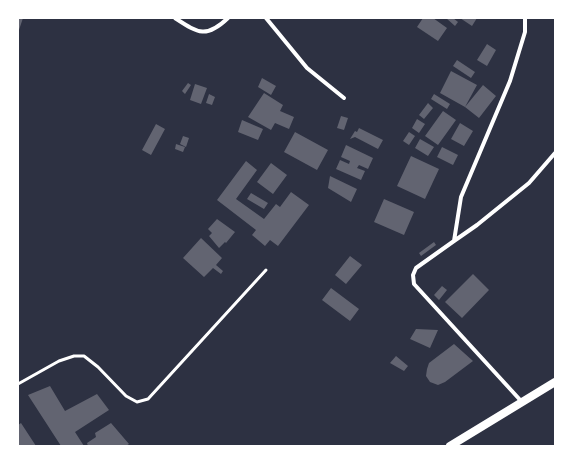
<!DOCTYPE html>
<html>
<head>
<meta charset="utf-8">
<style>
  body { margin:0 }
  #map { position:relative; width:573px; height:464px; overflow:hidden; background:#2d3142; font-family:"Fira Sans",sans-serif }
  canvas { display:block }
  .frame { position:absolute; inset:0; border:19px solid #fff; pointer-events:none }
</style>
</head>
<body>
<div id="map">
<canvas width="573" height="464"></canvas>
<div class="frame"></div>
</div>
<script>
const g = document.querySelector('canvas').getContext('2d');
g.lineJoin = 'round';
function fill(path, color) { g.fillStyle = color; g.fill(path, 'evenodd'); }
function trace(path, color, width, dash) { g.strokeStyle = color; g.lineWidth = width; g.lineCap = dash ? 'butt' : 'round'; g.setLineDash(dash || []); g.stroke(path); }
fill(new Path2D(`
  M18,18H23L18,33Z
  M423,18H433L447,28L438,41L417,27Z
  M446,18H453L458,22L455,26Z
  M460,18H477L472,26Z
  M487,44L496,50L487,66L477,60Z
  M457,60L475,72L471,78L453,66Z
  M451,71L477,85L465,107L440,93Z
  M262,78L276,86L271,95L258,87Z
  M188,83L191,85L185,94L182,91Z
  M195,84L207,88L201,104L190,100Z
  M483,85L496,96L479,118L465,107Z
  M264,93L283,105L280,111L294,117L289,129L275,123L271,130L248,117Z
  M209,94L215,97L212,105L206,103Z
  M434,94L450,104L447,109L431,99Z
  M428,103L433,108L424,119L419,115Z
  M443,111L456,120L438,145L425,136Z
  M341,116L348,118L344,130L337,128Z
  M417,119L425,124L419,133L412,128Z
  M242,120L263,129L258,140L238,132Z
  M460,123L473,131L464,146L451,139Z
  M156,124L165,129L151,155L142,150Z
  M359,128L383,140L378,149L355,137L350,139L355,131L357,132Z
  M295,132L328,150L317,170L284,152Z
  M409,132L415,136L409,145L403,141Z
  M183,136L189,138L186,147L180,144Z
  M420,139L434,147L428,156L415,148Z
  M176,144L185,147L183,152L175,149Z
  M346,145L373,158L368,169L359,165L357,168L365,171L361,180L336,169L340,160L349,164L350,161L341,157Z
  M442,147L458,155L453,165L437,157Z
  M411,156L439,169L425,199L397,186Z
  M246,161L257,170L236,199L264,219L276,204L280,207L291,192L309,205L278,246L270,240L265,246L252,235L256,230L217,200Z
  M271,163L287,175L273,194L257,182Z
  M330,176L357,189L351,202L328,188Z
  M251,193L268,203L264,209L247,199Z
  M384,199L414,212L404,235L374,222Z
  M217,219L235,232L226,243L225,242L219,248L209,236L212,233L208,229Z
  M201,238L222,258L216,265L223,271L221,274L213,268L204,277L183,258Z
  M434,242L436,245L421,256L419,253Z
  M350,256L362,265L346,284L335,275Z
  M473,274L489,290L462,318L445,302Z
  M442,286L447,290L439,300L434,295Z
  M331,288L359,309L350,321L322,300Z
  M416,329L438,330L430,348L410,339Z
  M454,344L473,361L445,382L438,385L430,382L426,376L427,369L429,363Z
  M396,356L408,366L404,371L390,363Z
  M50,386L65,411L97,394L109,410L75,432L84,446H61L28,395Z
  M21,423L36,446H18V425Z
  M111,423L129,444L126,446H88L87,443L96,437L95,433Z`), '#626471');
trace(new Path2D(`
  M18,384L59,361L74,356H84L98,367L126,396L137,402L148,399L266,270`), '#fff', 3);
trace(new Path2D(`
  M175,18C198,33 206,39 228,18
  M266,18L307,68L344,98
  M454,241L477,225L529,183L555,153
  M522,402L414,284L413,275L416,268L454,241L461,197L510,81L525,32V18`), '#fff', 4);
trace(new Path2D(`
  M450,446L555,382`), '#fff', 8);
</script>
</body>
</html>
